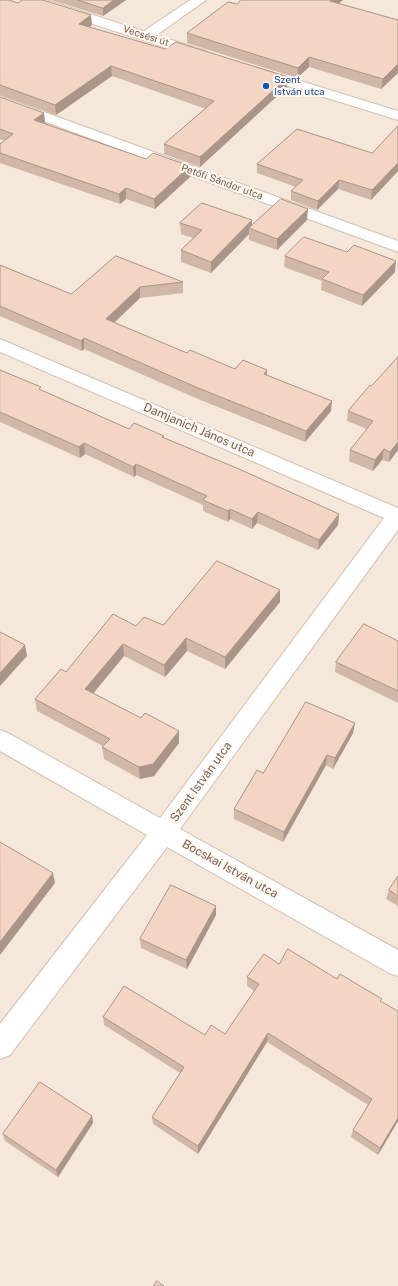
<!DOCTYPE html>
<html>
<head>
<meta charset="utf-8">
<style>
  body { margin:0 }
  canvas { display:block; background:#fdf6ec }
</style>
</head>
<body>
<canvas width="398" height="1286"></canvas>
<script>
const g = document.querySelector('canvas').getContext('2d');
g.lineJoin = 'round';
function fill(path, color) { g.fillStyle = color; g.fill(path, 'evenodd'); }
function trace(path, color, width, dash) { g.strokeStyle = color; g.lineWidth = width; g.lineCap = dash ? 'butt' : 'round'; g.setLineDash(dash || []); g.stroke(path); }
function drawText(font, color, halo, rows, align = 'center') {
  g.font = font + ' "Public Sans",sans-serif'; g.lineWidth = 4; g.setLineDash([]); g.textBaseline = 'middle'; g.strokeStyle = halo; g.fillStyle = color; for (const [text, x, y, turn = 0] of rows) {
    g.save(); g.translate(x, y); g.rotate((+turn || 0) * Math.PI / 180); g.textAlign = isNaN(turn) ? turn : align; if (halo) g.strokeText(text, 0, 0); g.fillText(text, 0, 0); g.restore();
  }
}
fill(new Path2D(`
  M0,0H398V1286H0Z`), '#f5e8da');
const minor = new Path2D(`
  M190,0H206L151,39L146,40L141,39L139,36L141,33Z
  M0,96L398,241V252L0,105Z
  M0,339L398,508V530L180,829L398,950V976L389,973L167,847L10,1055L0,1059V1024L147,835L0,751V730L8,733L160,818L384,518L0,352Z`);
const secondary = new Path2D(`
  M25,0H46L206,51L208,54L206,57L201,58L196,57L27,3Z
  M258,68L398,111V120L253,75L251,72L253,69Z`);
trace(minor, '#d1beb0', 2);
trace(secondary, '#d6c0b0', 2);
fill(minor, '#fff');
fill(secondary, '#fff');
fill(new Path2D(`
  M0,0L92,25L89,27L287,87L200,167L164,154V144L206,109L112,76L56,115L0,95Z
  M51,0H126L103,16Z
  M343,0L338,4L398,20V73L381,89L309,67L297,78L187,43V33L237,4Z
  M0,97L44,113L45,123L190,177L155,209L126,199L120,204L0,163V144L5,141L0,139Z
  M398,126V171L371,200L338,189L317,210L291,200V191L296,187L257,173V164L372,153Z
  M307,220L277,250L249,240V234L211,273L181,262V250L193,238L181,234L180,223L252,226Z
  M285,256L395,272L362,306L321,290L322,281L284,267Z
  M0,265L71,294L183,282V293L140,298L114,323L187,353L235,369L267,370V375L331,411L305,442L198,399L84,349L82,351L0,316Z
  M398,357V450L389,462L382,460L373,471L349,461L350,450L367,429L347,421L348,411Z
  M0,370L41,390L129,429L164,436V438L339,514L338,525L318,550L257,523L252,529L230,519L228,522L203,511V505L136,475L134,477L85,454L80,458L0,422Z
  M280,590V602L225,669L187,651L165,677L124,656L93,693L141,718L179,731V743L154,776L140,779L104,759L102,747L103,746L37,711L35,699L66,672L136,626L163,625Z
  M398,641V703L335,672L336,662Z
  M355,723L353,733L333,769L326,765L283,842L234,819V809L263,773Z
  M398,876V906L386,899L389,890Z
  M216,915L187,969L141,948L140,939Z
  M279,964L337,979L381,1001L398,1121L378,1155L351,1137L353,1130L368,1105L267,1042L198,1154L153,1124L152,1117L180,1073L104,1025L103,1017L205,1035L225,1034L254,991L247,986V977Z
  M92,1116L93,1123L58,1177L5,1141L3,1134Z`), '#d1b7a8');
fill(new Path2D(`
  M114,0H126L103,16V8Z
  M332,0H343L329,11L330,1Z
  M91,15L92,25L79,34V24Z
  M309,57V67L297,78L298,68Z
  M398,64V73L381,89L383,79Z
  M111,66L112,76L56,115L55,105Z
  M288,77L287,87L200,167V157Z
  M44,113L45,123L34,120Z
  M398,163V171L371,200L372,190Z
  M190,166V177L155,209L154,199Z
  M339,180L338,189L317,210L318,201Z
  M126,188V199L120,204L119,194Z
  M308,209L307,220L277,250V239Z
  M252,220V230L249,228V234L211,273V262Z
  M396,261L395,272L362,306L363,295Z
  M140,287V298L106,330V319Z
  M84,338V349L82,351L81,341Z
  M267,370L266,381L264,374Z
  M332,401L331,411L305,442L306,431Z
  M398,442V450L389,462L390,452Z
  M84,443L85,454L80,458L79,447Z
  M384,449L382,460L373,471L375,460Z
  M136,464V475L134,477L133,467Z
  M230,509V519L228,522V511Z
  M258,512L257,523L252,529V519Z
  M339,514L338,525L318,550L319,540Z
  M280,590V602L225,669V657Z
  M186,638L187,651L165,677L164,665Z
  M123,644L124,656L87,701L85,689Z
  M25,645L27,656L0,686V673Z
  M355,723L353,733L333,769L335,758Z
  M179,731V743L154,776L140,779L139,767Z
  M327,755L326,765L283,842L284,832Z
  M53,873L55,883L0,955V942Z
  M216,906V915L187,969L186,960Z
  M268,1033L267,1042L198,1154V1146Z
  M92,1116L93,1123L58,1177L56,1170Z
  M398,1118V1121L378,1155L380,1148Z`), '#aa9588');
const building = new Path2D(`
  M0,0H9L18,3L22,0H43L91,15L79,24L165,49L176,42L288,77L200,157L164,144L214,101L111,66L55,105L0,85Z
  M78,0H114L103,8Z
  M241,0H332L330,1L398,20V64L383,79L309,57L298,68L187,33L228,2L237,4Z
  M0,97L44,113L34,120L146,159L153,153L190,166L154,199L126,188L119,194L0,153V144L13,134L0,129Z
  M398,126V163L372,190L339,180L318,201L291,191L303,180L257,164L297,129L372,153Z
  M281,199L308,209L277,239L249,228Z
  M202,203L252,220L211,262L181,250L202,230L180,223Z
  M304,237L347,252L354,245L396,261L363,295L322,279L329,272L285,256Z
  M116,256L183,282L140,287L106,319L187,353L190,350L235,369L243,360L267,370L264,374L332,401L306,431L198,388L84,338L81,341L0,306V265L71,294Z
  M398,357V442L390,452L384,449L375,460L350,450L373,421L348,411L370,385L371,386Z
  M0,370L41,387L39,389L129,429L134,423L164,436L162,437L239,469L339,514L319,540L258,512L252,519L230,509L228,511L203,500L207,496L136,464L133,467L84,443L79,447L0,412Z
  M217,561L280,590L225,657L186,638L164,665L123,644L85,689L141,718L145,713L179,731L153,764L139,767L102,747L110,739L35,699L61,669L66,672L113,614L136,626L144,617L163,625Z
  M364,624L398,641V691L336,662Z
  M0,632L25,645L0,673Z
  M306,702L355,723L335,758L327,755L284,832L234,809L257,770L263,773Z
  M0,842L53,873L0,942Z
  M398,876V896L389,890Z
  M171,885L216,906L186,960L140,939Z
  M288,949L337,979L340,974L382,999L380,1001L398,1011V1118L380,1148L353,1130L372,1099L268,1033L198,1146L152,1117L184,1067L103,1017L124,986L205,1035L211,1025L225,1034L259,984L247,977L264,954L279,964Z
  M40,1082L92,1116L56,1170L3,1134Z
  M157,1281L164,1286H154Z`);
fill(building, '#f3d5c3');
trace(building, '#aa9588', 1);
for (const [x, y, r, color] of [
  [266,86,4,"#1a4fb4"]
]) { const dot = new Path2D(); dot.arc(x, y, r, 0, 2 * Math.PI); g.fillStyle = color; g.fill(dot); trace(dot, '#fffaf3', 1.5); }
drawText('10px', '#7a5c4d', '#fffaf3', [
  ["Vecsési út",146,36,18],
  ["Petőfi Sándor utca",222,182,20]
]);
drawText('10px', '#164399', '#fffaf3', [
  ["Szent",274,80],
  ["István utca",274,92]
], 'left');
drawText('12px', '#7a5c4d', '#fffaf3', [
  ["Damjanich János utca",199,430,23],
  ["Szent István utca",201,782,-54],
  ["Bocskai István utca",230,869,29]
]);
</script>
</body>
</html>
